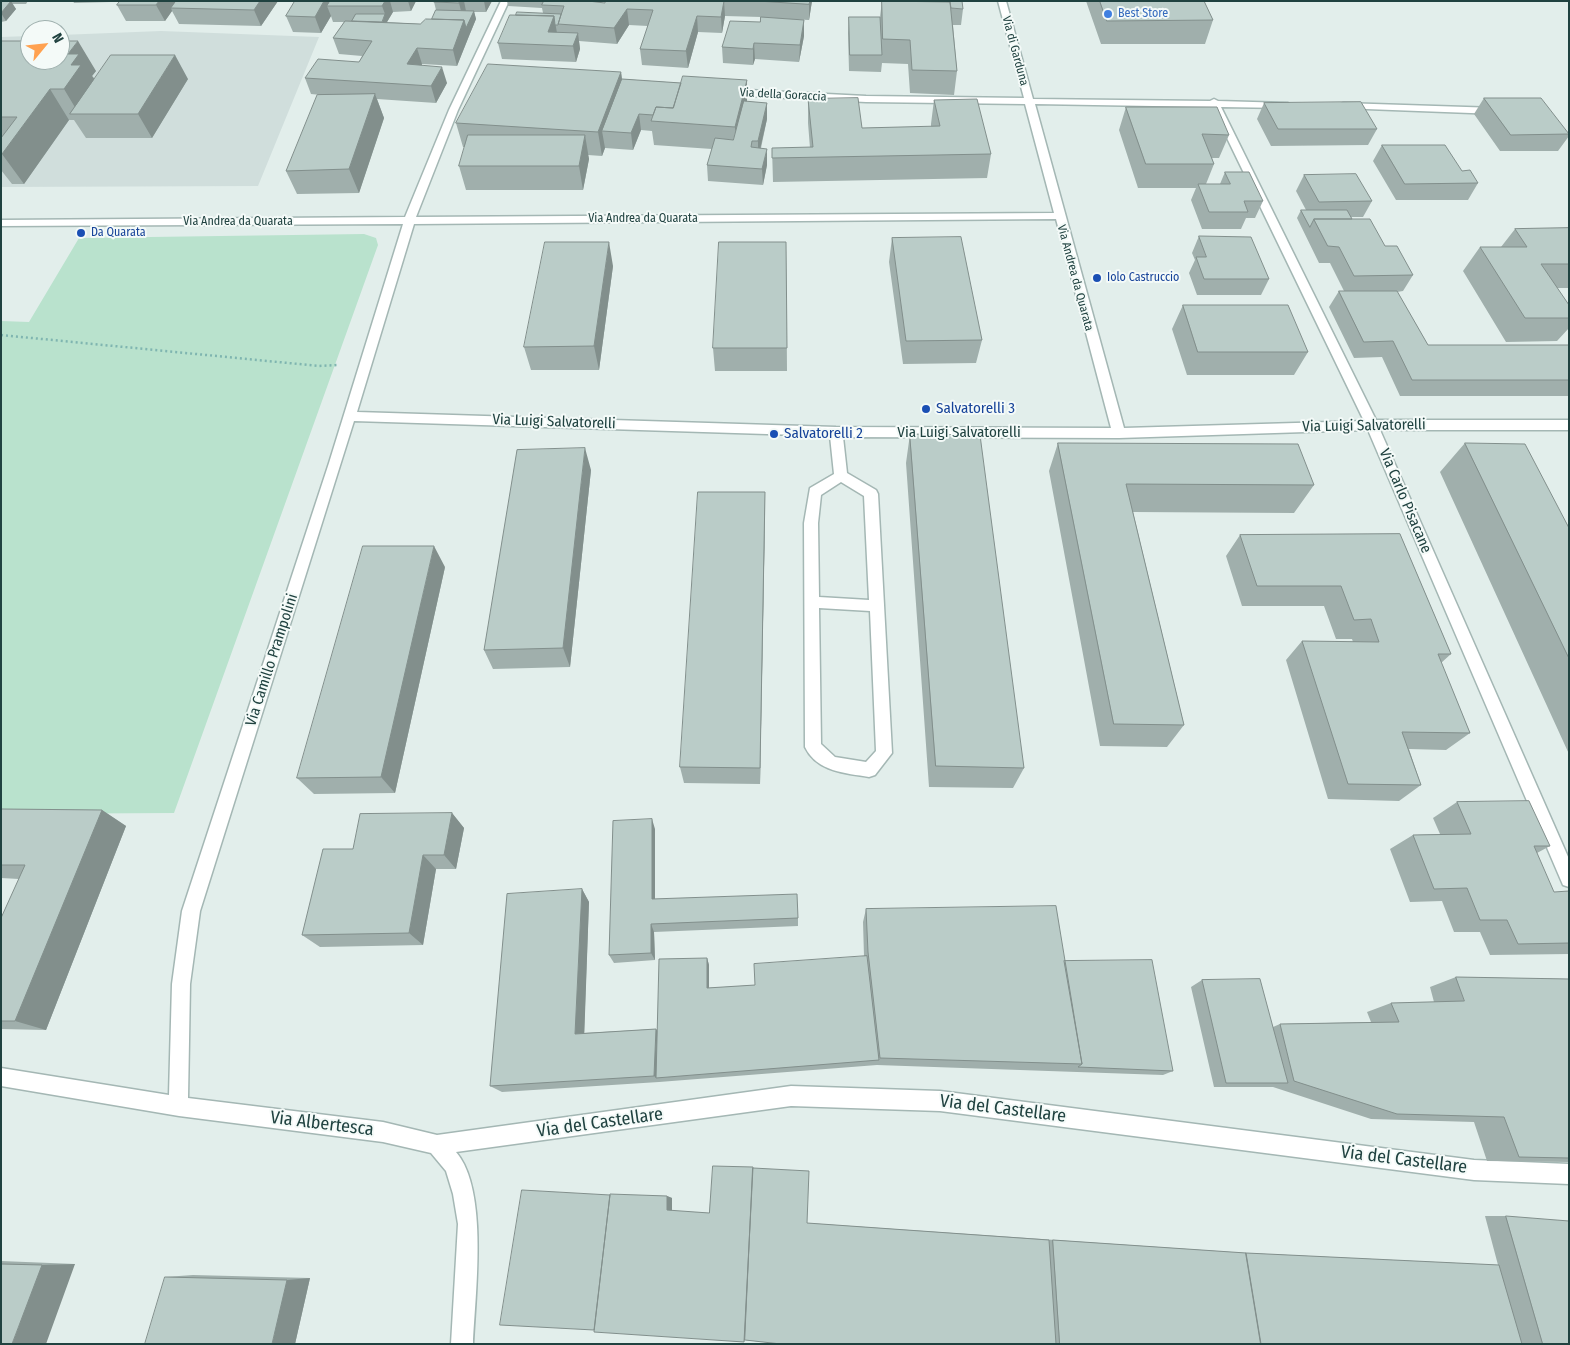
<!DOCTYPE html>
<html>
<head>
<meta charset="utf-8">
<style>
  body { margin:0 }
  #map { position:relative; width:1570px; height:1345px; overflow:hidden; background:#e2eeeb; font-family:"Fira Sans Condensed",sans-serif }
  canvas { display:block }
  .frame { position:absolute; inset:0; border:2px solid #204240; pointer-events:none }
  .north { position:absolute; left:20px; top:20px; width:50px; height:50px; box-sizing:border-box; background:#f4faf8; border:1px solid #9fb0ae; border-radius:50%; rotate:62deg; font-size:14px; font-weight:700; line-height:20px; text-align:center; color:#204240 }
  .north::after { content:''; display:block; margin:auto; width:18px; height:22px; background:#ffa150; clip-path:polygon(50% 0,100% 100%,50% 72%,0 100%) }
</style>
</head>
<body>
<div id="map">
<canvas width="1570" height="1345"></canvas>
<div class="frame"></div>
<div class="north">N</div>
</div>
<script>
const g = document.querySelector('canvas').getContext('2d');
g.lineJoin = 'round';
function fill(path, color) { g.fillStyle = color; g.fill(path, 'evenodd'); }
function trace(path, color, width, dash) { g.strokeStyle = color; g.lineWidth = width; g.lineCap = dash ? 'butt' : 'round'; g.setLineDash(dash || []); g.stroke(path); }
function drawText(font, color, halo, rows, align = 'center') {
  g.font = font + ' "Fira Sans Condensed",sans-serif'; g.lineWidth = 4; g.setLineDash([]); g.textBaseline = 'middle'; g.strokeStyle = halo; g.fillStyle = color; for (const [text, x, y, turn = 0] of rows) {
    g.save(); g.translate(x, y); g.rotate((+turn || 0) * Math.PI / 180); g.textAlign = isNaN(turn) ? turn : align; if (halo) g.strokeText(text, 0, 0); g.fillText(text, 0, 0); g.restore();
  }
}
fill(new Path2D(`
  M161,31L319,37L258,186L1,187V37L30,36V60H60V35Z`), '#d0dedc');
fill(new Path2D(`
  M364,234L376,238L378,245L174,813L1,814V321L29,322L79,238Z`), '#b9e2cd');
const minor = new Path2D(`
  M501,1H509L458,110L416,217L1054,213L1025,104L866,102L728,95L723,92L728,89L866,96L1024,98L998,1H1006L1033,99L1210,101L1214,99L1218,101L1288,103L1290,105L1285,108L1221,107L1376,420H1569V430H1380L1569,859V887L1563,885L1368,430L1119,438L843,437L847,473L876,490L878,494L892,753L875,775L869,777C846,773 817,772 805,747L804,523L810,488L834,474L830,436L354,421L200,911L190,984L188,1098L383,1122L437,1135L791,1086L940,1091L1474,1160L1569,1164V1184L1474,1180L940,1111L791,1106L456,1152C489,1190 475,1295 473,1344H451L458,1224L453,1194L446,1171L431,1153L383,1142L179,1116L1,1086V1068L169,1095L172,984L182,911L329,463L403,224L1,226V220L405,217L449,110ZM1035,104L1212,107L1364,421L1124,428ZM1056,219L1111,428L836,427L357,412L414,224ZM841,482L864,496L869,600L819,597L818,523L821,495ZM819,608L870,611L876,751L866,762L835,757L821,744Z
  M1343,103L1497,108L1502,111L1497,114L1340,108L1338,106Z`);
trace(minor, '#a4b7b4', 3);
trace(new Path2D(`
  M1,335L319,366L337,365`), '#7fb5b0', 2.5, [2, 3]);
fill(minor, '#fff');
fill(new Path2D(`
  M1,1H28L26,4H12L16,9L6,21L1,22Z
  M73,1H112L111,2L74,3Z
  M120,1H278L261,26L179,24L172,11L165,21H126L117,5Z
  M295,1H416L411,11L393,12L387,22L420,24L432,19L436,10L434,2V1H492L486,12H474L476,19L469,36L457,66L422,64V65L447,83L436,103L377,99L384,118L359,193L297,194L286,171L321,95L311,94L305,78L359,62L362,56L339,54L333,38L344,22H333L331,16L321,33L293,32L286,16Z
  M507,1H592V2L605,3V1H812L809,20L788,19L804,20V36L799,62L755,59L753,65L723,63L722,47L760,22L761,17L725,16L722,33L698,32L688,68L642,65L640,49L648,26L629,25L617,44L579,41L580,49L576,62L502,59L498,43L516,15L543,13L542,8L508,6Z
  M882,1L963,9L961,25H953L957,71L954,95L910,93L908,64L882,63L881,72L849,71L848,33L849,17H880Z
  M1086,1H1204L1213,20L1205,44H1101Z
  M1,41L96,71L92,76L95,79H188L152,138H86L74,120H69L24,184H12L1,170Z
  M621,72L622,79L681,83L747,80V102L767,103V119L761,148L767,165L763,185L708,181L707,165L712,149L654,145L652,131L641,130L633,150L605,148L602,156L588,155L589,159L583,190H466L459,166L465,147H463L456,123Z
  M1484,98L1569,133V136L1558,151H1500L1474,114Z
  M808,99L862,128L931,127V124L934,100L991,154L987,178L773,182L772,148H810L808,123Z
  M1264,103L1377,129L1368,145L1271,146L1257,119Z
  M1126,107L1229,135L1219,158H1212L1214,164L1206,184H1220L1225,172L1263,201L1255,218H1246L1241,229H1202L1191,200L1196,188H1138L1119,130Z
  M1382,145L1462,171L1478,183L1468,200H1396L1373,161Z
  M1304,175L1372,201L1363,217H1351L1352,219L1385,246L1413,275L1403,291L1397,292L1428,345H1569V396H1400L1382,357L1354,358L1329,307L1339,291H1344L1330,263H1319L1297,218L1301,210H1306L1296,191Z
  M1569,228V288H1557L1569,305V328L1557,341L1506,342L1463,271L1480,247H1501L1515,229Z
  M1199,236L1269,279L1261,295H1197L1189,273L1195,260L1192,253Z
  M892,238L982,340L976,363L903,364L889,262Z
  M786,242L787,371H715L713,348Z
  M613,266L599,370H531L524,347Z
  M1183,305L1308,352L1294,375H1187L1172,329Z
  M910,434L1024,768L1013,788L929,787L906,463Z
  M1058,443L1314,485L1294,513L1133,512L1184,725L1167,747L1100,746L1049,471Z
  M1465,443L1569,528V754L1440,472Z
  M591,470L570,667L493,669L484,650Z
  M765,492V514L760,784L684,783L680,767Z
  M1400,534L1451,654L1441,663L1470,733L1446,750L1409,749L1421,785L1399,801L1328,799L1286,660L1302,641L1353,642L1352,639H1336L1324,606H1242L1226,556L1240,535Z
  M445,567L395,793L314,794L297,778Z
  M1457,802L1550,846L1537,853L1569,943V954L1490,955L1480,932H1454L1442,901L1410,902L1390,849L1413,835L1440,834L1433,818Z
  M1,809L102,810L126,826L46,1030L1,1029V918L19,879L1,878Z
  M452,813L464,828L456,869H436L423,945L320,947L302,935L353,849Z
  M655,829V899L798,918V926L654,932L655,960L614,963L609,955Z
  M582,889L589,902L584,1033L656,1029L657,1031L707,958L709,965V988L755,985L864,956L863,922L866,909L1064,961L1173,1071L1163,1075L877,1065L659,1082L502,1092L490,1086Z
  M1456,977L1569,979V1162L1487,1161L1474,1122L1371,1119L1273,1087H1214L1191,987L1202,980L1273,1027L1280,1024L1371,1022L1367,1012L1391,1003L1434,1002L1430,987Z
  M753,1168L807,1223L1246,1253L1498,1265L1485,1216H1506L1569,1344H781L745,1340L744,1342L594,1330L610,1195L667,1196L672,1198V1211L709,1213Z
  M1,1261L75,1264L1,1344Z
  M193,1275L310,1278L295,1344L165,1277Z`), '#a0afac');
fill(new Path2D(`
  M11,1L16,9L6,21L1,13Z
  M159,1H180L171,8L172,11L165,21L156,5Z
  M260,1H278L261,26L254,10Z
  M324,1H340L327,6L331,16L321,33L315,17Z
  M385,1H390L393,12L387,22L382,38L380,30L385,14L382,6Z
  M408,1H416L411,11Z
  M459,1H464L466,11L463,19L459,3Z
  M484,1H492L486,12Z
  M724,1L725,16L722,33L721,17Z
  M810,1H812L809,20V4Z
  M627,9L629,25L617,44L614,28Z
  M474,11L476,19L469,36L457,66L453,50L464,20Z
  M554,16L557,33L548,32Z
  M697,16L698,32L688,68L686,51Z
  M804,20V36L799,62L800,45Z
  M578,33L580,49L576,62L573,46Z
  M78,41L96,71L92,76L98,84L79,114L64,89L71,65L68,54Z
  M754,43L755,59L753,65V49Z
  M417,48L422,64L413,81L407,64Z
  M175,55L188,79L152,138L138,114Z
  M442,67L447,83L436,103L431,86Z
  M621,72L624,96L602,131L605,148L602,156L598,132Z
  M747,80V104L736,151L735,127Z
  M50,89L69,120L24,184L2,154Z
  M375,94L384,118L359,193L349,169Z
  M767,103V119L758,158V141Z
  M639,114L641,130L633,150L631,133Z
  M585,135L589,159L583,190L579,166Z
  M767,149V165L763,185L762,169Z
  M609,242L613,266L599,370L594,346Z
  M585,448L591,470L570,667L563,648Z
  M765,492V514L760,784V768Z
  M434,546L445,567L395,793L381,777Z
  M102,810L126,826L46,1030L15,1021Z
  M452,813L464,828L456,869L444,855Z
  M652,819L655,829V908L652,899Z
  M423,855L436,869L423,945L409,933Z
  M582,889L589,902L584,1042L575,1034Z
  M651,924L654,932L655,960L651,953Z
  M707,958L709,965V995L707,988Z
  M656,1029L661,1037L656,1078L654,1076Z
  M667,1196L672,1198V1212L667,1210Z
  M75,1264L46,1344H12L42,1265Z
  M310,1278L295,1344H272L287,1280Z`), '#828f8c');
const building = new Path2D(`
  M1,1H11L1,13Z
  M120,1H159L156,5H117Z
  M176,1H260L254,10L171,8Z
  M295,1H324L315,17L286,16Z
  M330,1H385L382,6H327Z
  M434,1H459V3L434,2Z
  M544,1H588L605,3V1H724L721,17L697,16L686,51L640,49L653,10L627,9L614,28L558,24L564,6L542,5Z
  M758,1H810L809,4Z
  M882,1L950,2L957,71L912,70L910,40L883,39Z
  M930,1H962L963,9L951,8L950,2Z
  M1100,1H1204L1213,20L1107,21Z
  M436,10L474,11L466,28L464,20L432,19Z
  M517,12L561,14L558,25H555L554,16L516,15Z
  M356,14H385L382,22L352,21Z
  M510,15L554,16L548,32L578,33L573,46L498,43Z
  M761,17L804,20L800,45L754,43L753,49L722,47L730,21L760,22Z
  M849,17H880L882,55H850Z
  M426,19L464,20L453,50L417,48L407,64L442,67L431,86L305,78L318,59L359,62L372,41L333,38L345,21L420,24Z
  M1,41H30V60H60V41H78L68,54H79L71,65H81L64,89H50L2,154H1V138L17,117H1Z
  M111,55H175L138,114H70Z
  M488,64L621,72L598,132L456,123Z
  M683,76L747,80L735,127L651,121L656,107L673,108Z
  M622,79L681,83L673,108L656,107L653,115L639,114L631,133L602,131Z
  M375,94L349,169L286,171L317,95Z
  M858,98L862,128L940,126L934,100L977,99L991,154L772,158V148L813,147L808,99Z
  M1484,98H1541L1569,134L1511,135Z
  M744,101L767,103L758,141H752L751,147L767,149L762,169L707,165L715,138L733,140Z
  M1361,102L1377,129H1278L1264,103Z
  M1126,107H1217L1229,135L1202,134L1214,164H1146Z
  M468,135H585L579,166H459Z
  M1382,145H1445L1462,171L1470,170L1478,183L1405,184Z
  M1225,172H1249L1263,201H1244L1248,212H1209L1198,184H1230Z
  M1356,174L1372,201L1319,202L1304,175Z
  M1301,210H1347L1352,219H1314L1310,227Z
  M1314,219H1370L1385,246H1397L1413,275L1354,276L1339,247L1328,246Z
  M1569,228V264H1541L1569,305V318H1525L1480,247H1527L1515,229Z
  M1199,236L1251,237L1269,279H1204L1196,257H1206Z
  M961,237L982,340L906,341L892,238Z
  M545,242H609L594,346L524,347Z
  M719,242H786L787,348H713Z
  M1339,291H1397L1428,345H1569V380H1412L1393,341L1364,342Z
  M1183,305H1288L1308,352H1198Z
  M910,434L980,435L1024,768L936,766Z
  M1058,443L1298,444L1314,485L1126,484L1184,725L1114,724Z
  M1465,443L1525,444L1569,528V658Z
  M585,448L563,648L484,650L517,450Z
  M698,492H765L760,768L680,767Z
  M1400,534L1451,654H1438L1470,733L1402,732L1421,785L1348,784L1302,641L1379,642L1371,619L1354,620L1341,586H1257L1240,535Z
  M363,546H434L381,777L297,778Z
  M1529,801L1550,846H1534L1554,892L1569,891V943L1518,944L1507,920H1480L1467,888L1434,889L1413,835L1471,834L1457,802Z
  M1,809L102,810L15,1021H1V918L25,865H1Z
  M452,813L444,855H423L409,933L302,935L323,849H353L360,814Z
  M652,819V899L797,894L798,918L651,924V953L609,955L613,821Z
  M582,889L575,1034L656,1029L654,1076L490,1086L507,894Z
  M1056,906L1082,1064L880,1058L868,952L866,909Z
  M867,956L879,1060L656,1078L659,959L707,958V988L755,985L754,964Z
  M1152,960L1173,1071L1078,1067L1082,1064L1064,961Z
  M1456,977L1569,979V1158L1519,1157L1504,1117L1397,1114L1294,1081L1280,1024L1399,1022L1391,1003L1464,1001Z
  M1260,979L1288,1083H1226L1202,980Z
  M713,1166L753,1167L744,1342L594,1332L610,1194L667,1196V1210L709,1213Z
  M753,1168L809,1171L807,1223L1049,1240L1056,1344H781L745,1340Z
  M522,1190L610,1195L594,1330L500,1325Z
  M1506,1216L1569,1221V1344H1543Z
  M1053,1240L1246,1253L1261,1344H1060Z
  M1246,1253L1499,1265L1522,1344H1261Z
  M1,1264L42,1265L12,1344H1Z
  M165,1277L287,1280L272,1344H145Z`);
fill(building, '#baccc8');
trace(building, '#828f8c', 1);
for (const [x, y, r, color] of [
  [1108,14,5,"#3f7fe0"],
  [81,233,5,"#1a4fb4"],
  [1097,278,5,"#1a4fb4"],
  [926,409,5,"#1a4fb4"],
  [774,434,5,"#1a4fb4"]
]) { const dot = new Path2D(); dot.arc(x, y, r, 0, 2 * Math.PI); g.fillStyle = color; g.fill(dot); trace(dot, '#f4faf8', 2); }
drawText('12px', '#366cbe', '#f4faf8', [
  ["Best Store",1118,14]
], 'left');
drawText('12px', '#204240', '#f4faf8', [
  ["Via di Garduna",1015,51,75],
  ["Via della Goraccia",783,95,3],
  ["Via Andrea da Quarata",643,219],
  ["Via Andrea da Quarata",238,222],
  ["Via Andrea da Quarata",1075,278,75]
]);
drawText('12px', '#164399', '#f4faf8', [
  ["Da Quarata",91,233],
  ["Iolo Castruccio",1107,278]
], 'left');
drawText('15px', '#164399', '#f4faf8', [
  ["Salvatorelli 3",936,409],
  ["Salvatorelli 2",784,434]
], 'left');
drawText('15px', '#204240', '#f4faf8', [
  ["Via Luigi Salvatorelli",554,422,2],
  ["Via Luigi Salvatorelli",1364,426,-1],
  ["Via Luigi Salvatorelli",959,433],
  ["Via Carlo Pisacane",1405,501,67],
  ["Via Camillo Prampolini",272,660,-72]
]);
drawText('18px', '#204240', '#f4faf8', [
  ["Via del Castellare",1003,1109,7],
  ["Via del Castellare",600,1123,-8],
  ["Via Albertesca",322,1124,7],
  ["Via del Castellare",1404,1160,7]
]);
</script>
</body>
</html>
